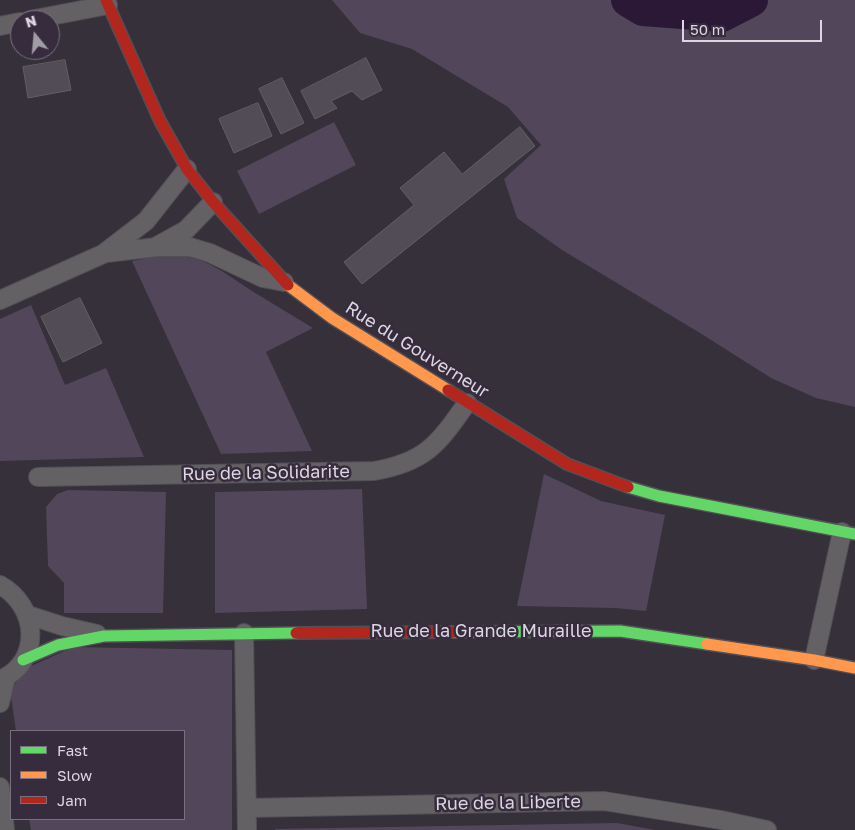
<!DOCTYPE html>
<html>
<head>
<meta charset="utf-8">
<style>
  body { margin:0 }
  #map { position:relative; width:855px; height:830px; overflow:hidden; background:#353039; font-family:"Golos Text",sans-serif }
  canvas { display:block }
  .legend { position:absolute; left:10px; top:730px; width:175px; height:90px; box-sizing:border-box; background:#362c3d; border:1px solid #78707f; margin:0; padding:6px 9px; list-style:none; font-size:15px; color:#dcd6e1 }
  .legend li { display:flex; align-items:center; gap:10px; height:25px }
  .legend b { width:25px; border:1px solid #78707f }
  .north { position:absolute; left:10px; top:10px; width:50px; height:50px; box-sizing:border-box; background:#362c3d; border:1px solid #78707f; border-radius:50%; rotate:343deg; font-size:14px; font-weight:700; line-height:20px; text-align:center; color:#dcd6e1 }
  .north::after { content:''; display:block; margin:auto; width:18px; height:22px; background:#a29ca6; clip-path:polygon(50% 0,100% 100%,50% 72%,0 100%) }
  .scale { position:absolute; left:682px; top:20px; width:140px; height:22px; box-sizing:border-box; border:2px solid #dcd6e1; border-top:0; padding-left:6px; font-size:15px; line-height:18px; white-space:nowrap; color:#dcd6e1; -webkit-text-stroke:4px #362c3d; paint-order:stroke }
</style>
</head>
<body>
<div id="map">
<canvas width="855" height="830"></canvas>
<ul class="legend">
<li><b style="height:6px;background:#63d668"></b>Fast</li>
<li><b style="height:6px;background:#ff974d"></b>Slow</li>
<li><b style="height:6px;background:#b3261e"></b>Jam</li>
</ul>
<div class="north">N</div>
<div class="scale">50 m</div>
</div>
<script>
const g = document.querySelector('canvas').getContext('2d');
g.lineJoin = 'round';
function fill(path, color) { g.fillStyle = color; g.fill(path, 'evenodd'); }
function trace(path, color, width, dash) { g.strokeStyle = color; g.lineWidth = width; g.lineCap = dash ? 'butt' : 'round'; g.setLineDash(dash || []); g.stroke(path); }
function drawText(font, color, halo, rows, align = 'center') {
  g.font = font + ' "Golos Text",sans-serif'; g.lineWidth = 5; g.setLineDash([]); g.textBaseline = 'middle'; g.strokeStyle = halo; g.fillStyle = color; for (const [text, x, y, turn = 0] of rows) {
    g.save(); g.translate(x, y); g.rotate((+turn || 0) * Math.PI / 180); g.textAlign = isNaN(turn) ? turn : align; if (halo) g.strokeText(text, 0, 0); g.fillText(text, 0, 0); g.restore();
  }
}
fill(new Path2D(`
  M332,0H855V407L816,398L771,378L700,333L562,250L517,218L504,179L541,145L508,107L412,49L360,33Z
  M334,122L356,165L259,214L237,171Z
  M162,255L186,256L205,262L222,271L252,291L313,328L266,352L312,451L221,454L132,261Z
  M31,305L65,385L106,368L144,457L0,461V319Z
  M544,474L601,501L665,515L646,611L615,608L517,606Z
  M362,489L367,609L215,613V492Z
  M68,490L166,492L163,613H64V583L48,566L46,507L57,494Z
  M73,647L232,650V830H31L29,819H184V731H16L10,690L27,668Z
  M617,823L655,830H275V829Z`), '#52465b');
trace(new Path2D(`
  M628,0L643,9L722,15L751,0`), '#2a1836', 34);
const building = new Path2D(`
  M366,58L382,90L362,100L352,91L331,101L337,108L315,119L301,91Z
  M65,60L71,90L28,98L23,67Z
  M282,78L304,123L281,134L259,89Z
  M258,103L272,136L234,153L219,119Z
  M520,127L535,146L362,284L344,262L414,205L400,188L444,152L462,174Z
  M80,298L102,343L63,362L41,317Z`);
fill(building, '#524c57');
trace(building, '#635e66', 1);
const street = new Path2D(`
  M30,20L108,5
  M0,26L20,22
  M157,246L186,230L213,202
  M106,253L157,247H190L210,253L263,278L284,282
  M0,300L103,254L146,221L187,169
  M38,477L374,471C426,462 438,444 467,403
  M0,585C38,606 43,661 0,680
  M28,615L62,626L97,634
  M244,633L247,830
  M814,660L842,532
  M0,703L6,677
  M0,787L5,830
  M247,808L604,801L721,820L767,830`);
const fast = new Path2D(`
  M628,487L659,496L855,534
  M454,632L620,631L707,644
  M23,660L58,645L104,636L296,633`);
const slow = new Path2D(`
  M288,285L332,318L448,390
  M707,644L814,660L855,668`);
const jam = new Path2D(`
  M106,0L160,121L187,169L213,202L288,285
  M448,390L567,464L628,487
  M296,633L454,632`);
trace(street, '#534f56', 20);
trace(fast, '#534f56', 14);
trace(slow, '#534f56', 14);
trace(jam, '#534f56', 14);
trace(street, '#646165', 18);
trace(fast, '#63d668', 11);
trace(slow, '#ff974d', 11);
trace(jam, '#b3261e', 11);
drawText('18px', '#dcd6e1', '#362c3d', [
  ["Rue du Gouverneur",417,350,32],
  ["Rue de la Solidarite",266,473,-1],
  ["Rue de la Grande Muraille",481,631],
  ["Rue de la Liberte",508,803,-1]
]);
</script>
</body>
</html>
